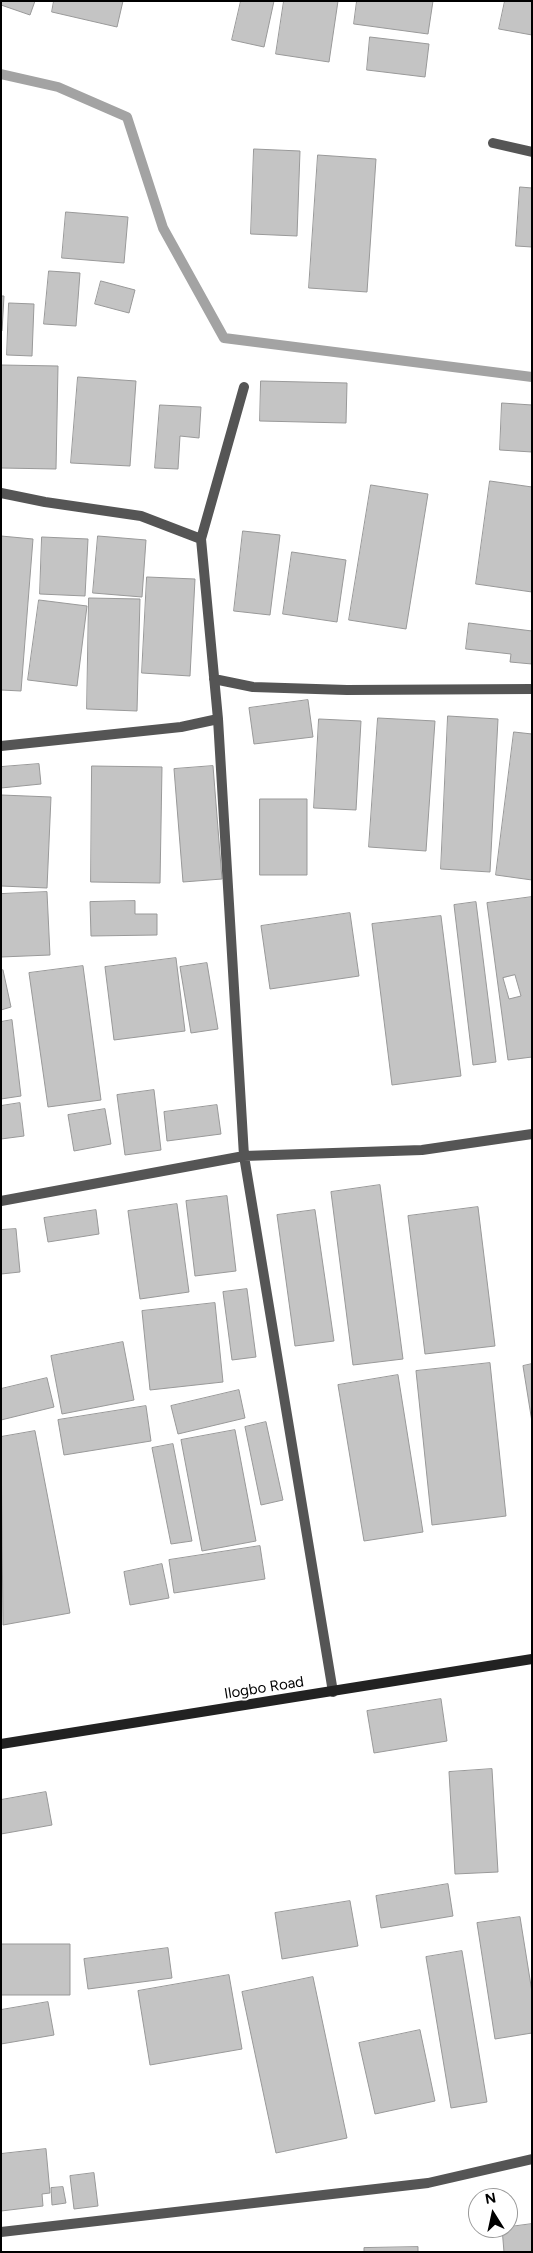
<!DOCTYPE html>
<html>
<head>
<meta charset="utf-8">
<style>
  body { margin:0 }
  #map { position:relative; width:533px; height:2253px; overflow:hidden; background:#fff; font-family:Figtree,sans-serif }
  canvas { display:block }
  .frame { position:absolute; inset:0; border:2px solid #000; pointer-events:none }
  .north { position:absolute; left:468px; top:2188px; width:50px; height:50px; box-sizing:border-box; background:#fff; border:1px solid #999; border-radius:50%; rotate:350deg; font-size:14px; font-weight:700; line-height:20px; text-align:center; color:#000 }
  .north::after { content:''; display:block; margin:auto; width:18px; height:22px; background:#000; clip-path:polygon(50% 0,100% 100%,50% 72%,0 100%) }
</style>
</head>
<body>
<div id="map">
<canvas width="533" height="2253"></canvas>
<div class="frame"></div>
<div class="north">N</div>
</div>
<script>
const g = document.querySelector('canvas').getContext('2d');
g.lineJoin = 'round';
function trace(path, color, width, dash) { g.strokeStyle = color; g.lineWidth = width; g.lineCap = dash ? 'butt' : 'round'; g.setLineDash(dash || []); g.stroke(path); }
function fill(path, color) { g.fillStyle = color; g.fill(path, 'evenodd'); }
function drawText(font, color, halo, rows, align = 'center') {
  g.font = font + ' Figtree,sans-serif'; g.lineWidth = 4; g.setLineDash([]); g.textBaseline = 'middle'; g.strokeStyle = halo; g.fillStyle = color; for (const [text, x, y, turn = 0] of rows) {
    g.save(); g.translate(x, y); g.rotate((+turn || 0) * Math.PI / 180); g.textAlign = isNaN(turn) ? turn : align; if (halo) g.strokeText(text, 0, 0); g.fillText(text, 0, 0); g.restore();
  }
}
trace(new Path2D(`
  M1,74L58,87L127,117L163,228L224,338L532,377`), '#a3a3a3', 10);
const building = new Path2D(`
  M1,1H35L30,15L1,5Z
  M54,1H123L117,27L52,12Z
  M241,1H274L264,47L232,40Z
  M284,1H338L329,62L276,54Z
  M357,1H433L428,34L354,24Z
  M505,1H532V35L499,29Z
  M370,37L429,44L425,77L367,70Z
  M254,149L300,151L297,236L251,234Z
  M318,155L376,159L367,292L309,288Z
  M520,187L532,188V247L516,246Z
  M66,212L128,217L124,263L62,258Z
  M49,271L80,273L76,326L44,324Z
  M101,281L135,290L129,313L95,304Z
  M1,296H4L2,331H1Z
  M9,303L34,304L32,356L7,355Z
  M1,365L58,366L56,469L1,468Z
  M78,377L136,381L130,466L71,463Z
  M261,381L347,383L346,423L260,421Z
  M502,403L532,405V452L500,450Z
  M160,405L201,407L199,438L180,436L178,469L155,468Z
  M490,481L532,487V592L476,584Z
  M371,485L428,494L406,629L349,620Z
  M243,531L280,535L270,615L234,611Z
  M1,536L33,539L21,691L1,690Z
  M98,536L146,540L142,597L93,593Z
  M42,537L88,539L85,596L40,594Z
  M292,552L346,560L337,622L283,614Z
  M147,577L195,579L190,676L142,673Z
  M89,598L140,599L137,711L87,709Z
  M39,600L87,606L77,686L28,680Z
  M469,623L532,631V664L510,662L511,654L466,649Z
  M308,700L313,737L254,744L249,708Z
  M448,716L498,719L490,872L441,869Z
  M378,718L435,721L426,851L369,847Z
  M319,719L361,721L356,810L314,808Z
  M514,732L532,734V880L496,875Z
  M39,764L41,784L1,788V767Z
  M92,766L162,767L160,883L91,882Z
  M213,766L222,879L183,882L174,769Z
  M1,795L51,797L47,888L1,886Z
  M260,799H307V875H260Z
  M47,892L50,955L1,957V894Z
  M532,897V1057L508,1060L487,903ZM515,975L521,996L509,999L503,978Z
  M135,901V914H157V935L91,936L90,902Z
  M476,902L496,1062L473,1065L454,905Z
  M350,913L359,976L270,989L261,926Z
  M441,916L461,1076L392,1085L372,924Z
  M176,958L185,1031L114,1040L105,967Z
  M207,963L218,1029L191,1033L180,967Z
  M83,966L101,1100L48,1107L29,973Z
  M3,970L11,1007L1,1010V971Z
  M12,1020L21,1096L1,1099V1022Z
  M154,1090L161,1150L125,1155L117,1095Z
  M20,1103L24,1136L1,1139V1106Z
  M217,1105L221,1134L167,1141L164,1112Z
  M105,1109L111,1144L74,1151L68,1115Z
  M380,1185L403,1359L353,1365L331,1192Z
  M227,1196L236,1271L195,1276L186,1201Z
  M177,1204L189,1292L140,1299L128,1211Z
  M478,1207L495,1346L425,1354L408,1216Z
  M96,1210L99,1234L48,1242L44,1218Z
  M315,1210L334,1341L295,1346L277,1215Z
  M16,1229L20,1272L1,1274V1230Z
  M247,1289L256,1357L232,1360L223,1292Z
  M215,1303L223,1382L150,1390L142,1311Z
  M123,1342L134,1400L62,1414L51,1356Z
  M490,1363L506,1516L432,1525L416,1371Z
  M532,1364V1422L523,1366Z
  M398,1375L423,1532L364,1541L338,1385Z
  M47,1378L54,1407L1,1420V1389Z
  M239,1390L245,1418L178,1434L171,1406Z
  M146,1406L151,1441L64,1455L58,1420Z
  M266,1422L283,1500L261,1505L245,1427Z
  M235,1430L256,1541L202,1551L181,1440Z
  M35,1431L70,1613L3,1625L1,1437Z
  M173,1444L192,1541L171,1544L152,1448Z
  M260,1546L265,1579L174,1593L169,1560Z
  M162,1564L169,1598L130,1605L124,1572Z
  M441,1699L447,1741L374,1753L367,1711Z
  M492,1769L498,1872L455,1874L449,1772Z
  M46,1792L52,1825L1,1834V1800Z
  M448,1884L453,1916L381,1928L376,1896Z
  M350,1901L358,1946L282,1959L275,1913Z
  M520,1917L532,1992V2033L495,2039L477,1923Z
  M1,1944H70V1995H1Z
  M168,1948L172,1978L88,1989L84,1959Z
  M462,1951L487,2102L451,2108L426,1957Z
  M229,1975L242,2049L150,2065L138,1991Z
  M313,1977L347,2138L276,2153L242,1992Z
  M48,2002L54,2035L1,2044V2010Z
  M420,2030L435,2101L375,2114L359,2043Z
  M46,2149L50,2193L42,2194L43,2206L1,2211V2154Z
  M94,2173L98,2206L74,2209L70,2176Z
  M63,2187L66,2203L52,2205L51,2188Z
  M532,2224V2252H504L502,2228Z
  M418,2247V2252H364V2248Z`);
fill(building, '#c4c4c4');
trace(building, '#999', 1);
trace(new Path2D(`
  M493,143L532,152
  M244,387L201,539L218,719L244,1156L333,1692
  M1,493L45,502L141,516L201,539
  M214,679L253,687L347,690L532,689
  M1,746L181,727L218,719
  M1,1201L244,1156L422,1150L532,1134
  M1,2232L428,2183L532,2159`), '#555', 10);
trace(new Path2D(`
  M1,1744L532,1659`), '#222', 10);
drawText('15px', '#000', '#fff', [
  ["Ilogbo Road",264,1688,-9]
]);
</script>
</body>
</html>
